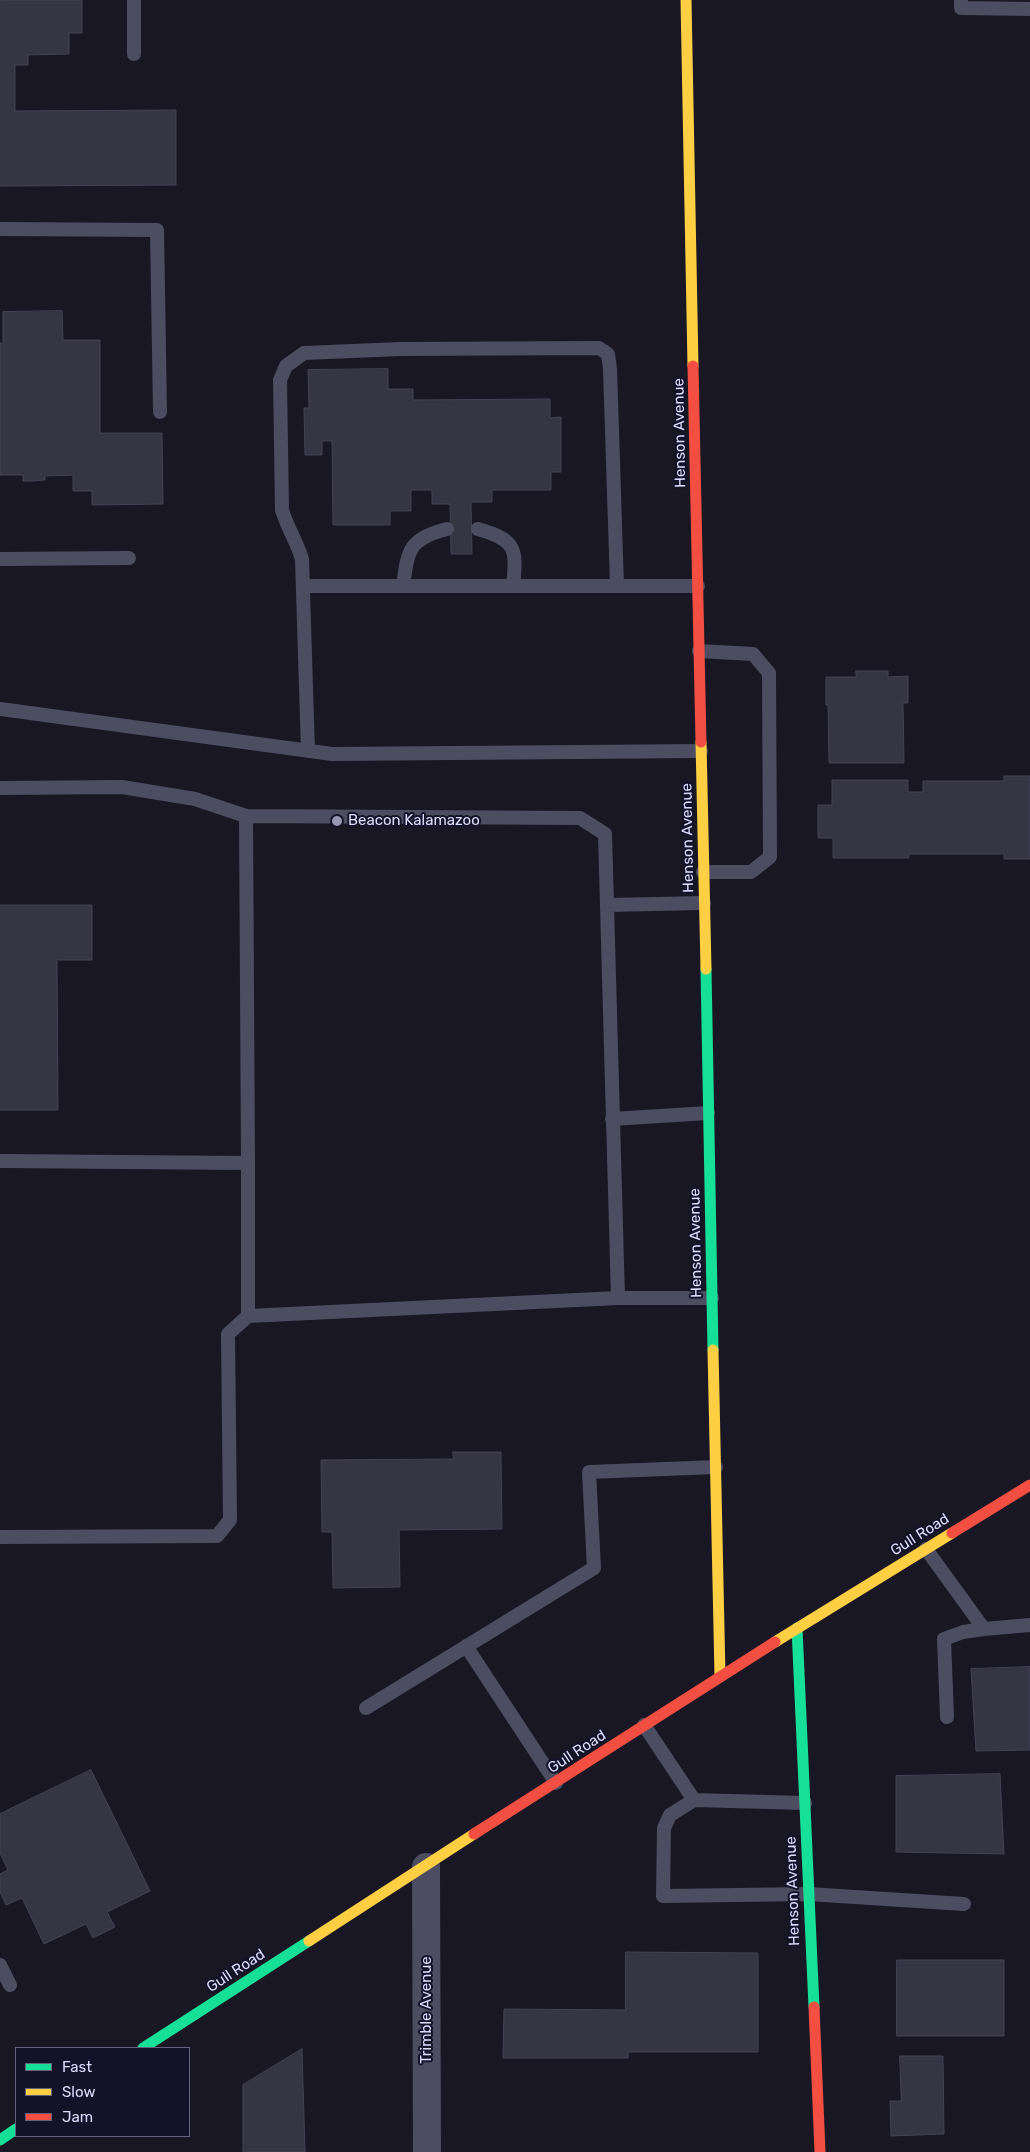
<!DOCTYPE html>
<html>
<head>
<meta charset="utf-8">
<style>
  body { margin:0 }
  #map { position:relative; width:1030px; height:2152px; overflow:hidden; background:#181723; font-family:Rubik,sans-serif }
  canvas { display:block }
  .legend { position:absolute; left:15px; top:2047px; width:175px; height:90px; box-sizing:border-box; background:#141228; border:1px solid #64627d; margin:0; padding:6px 9px; list-style:none; font-size:15px; color:#dddbfd }
  .legend li { display:flex; align-items:center; gap:10px; height:25px }
  .legend b { width:25px; border:1px solid #64627d }
</style>
</head>
<body>
<div id="map">
<canvas width="1030" height="2152"></canvas>
<ul class="legend">
<li><b style="height:6px;background:#16e098"></b>Fast</li>
<li><b style="height:6px;background:#ffcf43"></b>Slow</li>
<li><b style="height:6px;background:#f24e42"></b>Jam</li>
</ul>
</div>
<script>
const g = document.querySelector('canvas').getContext('2d');
g.lineJoin = 'round';
function fill(path, color) { g.fillStyle = color; g.fill(path, 'evenodd'); }
function trace(path, color, width, dash) { g.strokeStyle = color; g.lineWidth = width; g.lineCap = dash ? 'butt' : 'round'; g.setLineDash(dash || []); g.stroke(path); }
function drawText(font, color, halo, rows, align = 'center') {
  g.font = font + ' Rubik,sans-serif'; g.lineWidth = 4; g.setLineDash([]); g.textBaseline = 'middle'; g.strokeStyle = halo; g.fillStyle = color; for (const [text, x, y, turn = 0] of rows) {
    g.save(); g.translate(x, y); g.rotate((+turn || 0) * Math.PI / 180); g.textAlign = isNaN(turn) ? turn : align; if (halo) g.strokeText(text, 0, 0); g.fillText(text, 0, 0); g.restore();
  }
}
const building = new Path2D(`
  M0,0H82V33H69V54L28,55V65H15V111L176,110V185L0,186Z
  M62,311L63,340H100V433H162L163,504L92,505V491H73V475L45,476V480L33,481H23V475H0V343H3V312Z
  M388,369V389H413V400L550,399V418L561,417V472H551V490H492V502H471L472,554H451L450,504H432V490H411V511H390V525H333L332,441H322V455H305L304,408H309L308,370Z
  M856,671H888V677L908,676V703H903L904,763H829L828,705H826V677H856Z
  M1004,776H1030V859H1004V854H909V858H833V838H818V805H832V780H908V792H923V781H1004Z
  M0,905H92V960H57L58,1110H0Z
  M453,1452H501L502,1529L399,1530L400,1587L333,1588L332,1532H322L321,1460L453,1459Z
  M1030,1667V1750L976,1751L971,1669Z
  M91,1770L150,1891L107,1912L115,1927L93,1938L86,1924L44,1944L22,1898L6,1905L0,1892V1874L8,1870L0,1853V1814Z
  M1000,1774L1004,1854L896,1852V1776Z
  M626,1952L758,1953V2052H628V2058H503L504,2009L625,2010Z
  M897,1960H1004V2036H897Z
  M302,2049L305,2152H243V2085Z
  M900,2056H943L944,2134L891,2136L890,2101H901Z`);
fill(building, '#363544');
trace(building, '#454256', 1);
trace(new Path2D(`
  M134,0V54
  M961,0V8L1030,9
  M0,229L157,230L160,412
  M478,529C516,540 517,548 513,586
  M0,559L129,558
  M303,586H617
  M403,586C408,549 409,539 447,529
  M699,651L753,654L769,673L770,857L751,872H703
  M0,709L332,754L701,751
  M308,751L302,559C297,542 287,527 282,510L280,380L286,366L304,353L401,349L599,348L608,354L610,369L617,586H698
  M0,788L122,787L195,799L246,816
  M607,905L704,903
  M612,1119L708,1113
  M0,1161L248,1163L246,816L580,818L605,834L618,1298L248,1316L228,1334L230,1520L217,1536L0,1537
  M248,1163V1316
  M618,1298H712
  M926,1549L984,1629L1030,1625
  M466,1646L556,1783
  M366,1708L594,1568L589,1472L716,1467
  M947,1717L944,1639L963,1632L984,1629
  M644,1725L694,1800L805,1803
  M694,1800L670,1815L664,1828L663,1896L808,1894L964,1904
  M0,1965L10,1985`), '#4d4d62', 14);
trace(new Path2D(`
  M426,1867L427,2152`), '#4d4d62', 28);
trace(new Path2D(`
  M706,969L713,1350
  M797,1628L814,2007
  M143,2048L309,1941
  M0,2140L16,2129`), '#16e098', 11);
trace(new Path2D(`
  M686,0L693,366
  M701,742L706,969
  M713,1350L720,1676
  M775,1642L952,1533
  M309,1941L474,1834`), '#ffcf43', 11);
trace(new Path2D(`
  M693,366L701,742
  M952,1533L1030,1485
  M474,1834L775,1642
  M814,2007L820,2152`), '#f24e42', 11);
for (const [x, y, r, color] of [
  [337,821,6,"#9896b1"]
]) { const dot = new Path2D(); dot.arc(x, y, r, 0, 2 * Math.PI); g.fillStyle = color; g.fill(dot); trace(dot, '#141228', 2); }
drawText('15px', '#dddbfd', '#141228', [
  ["Henson Avenue",680,433,-91],
  ["Henson Avenue",688,838,-91],
  ["Henson Avenue",696,1243,-91],
  ["Gull Road",920,1535,-32],
  ["Gull Road",577,1752,-33],
  ["Henson Avenue",793,1891,-92],
  ["Gull Road",236,1971,-33],
  ["Trimble Avenue",427,2010,-90]
]);
drawText('15px', '#dddbfd', '#141228', [
  ["Beacon Kalamazoo",348,821]
], 'left');
</script>
</body>
</html>
